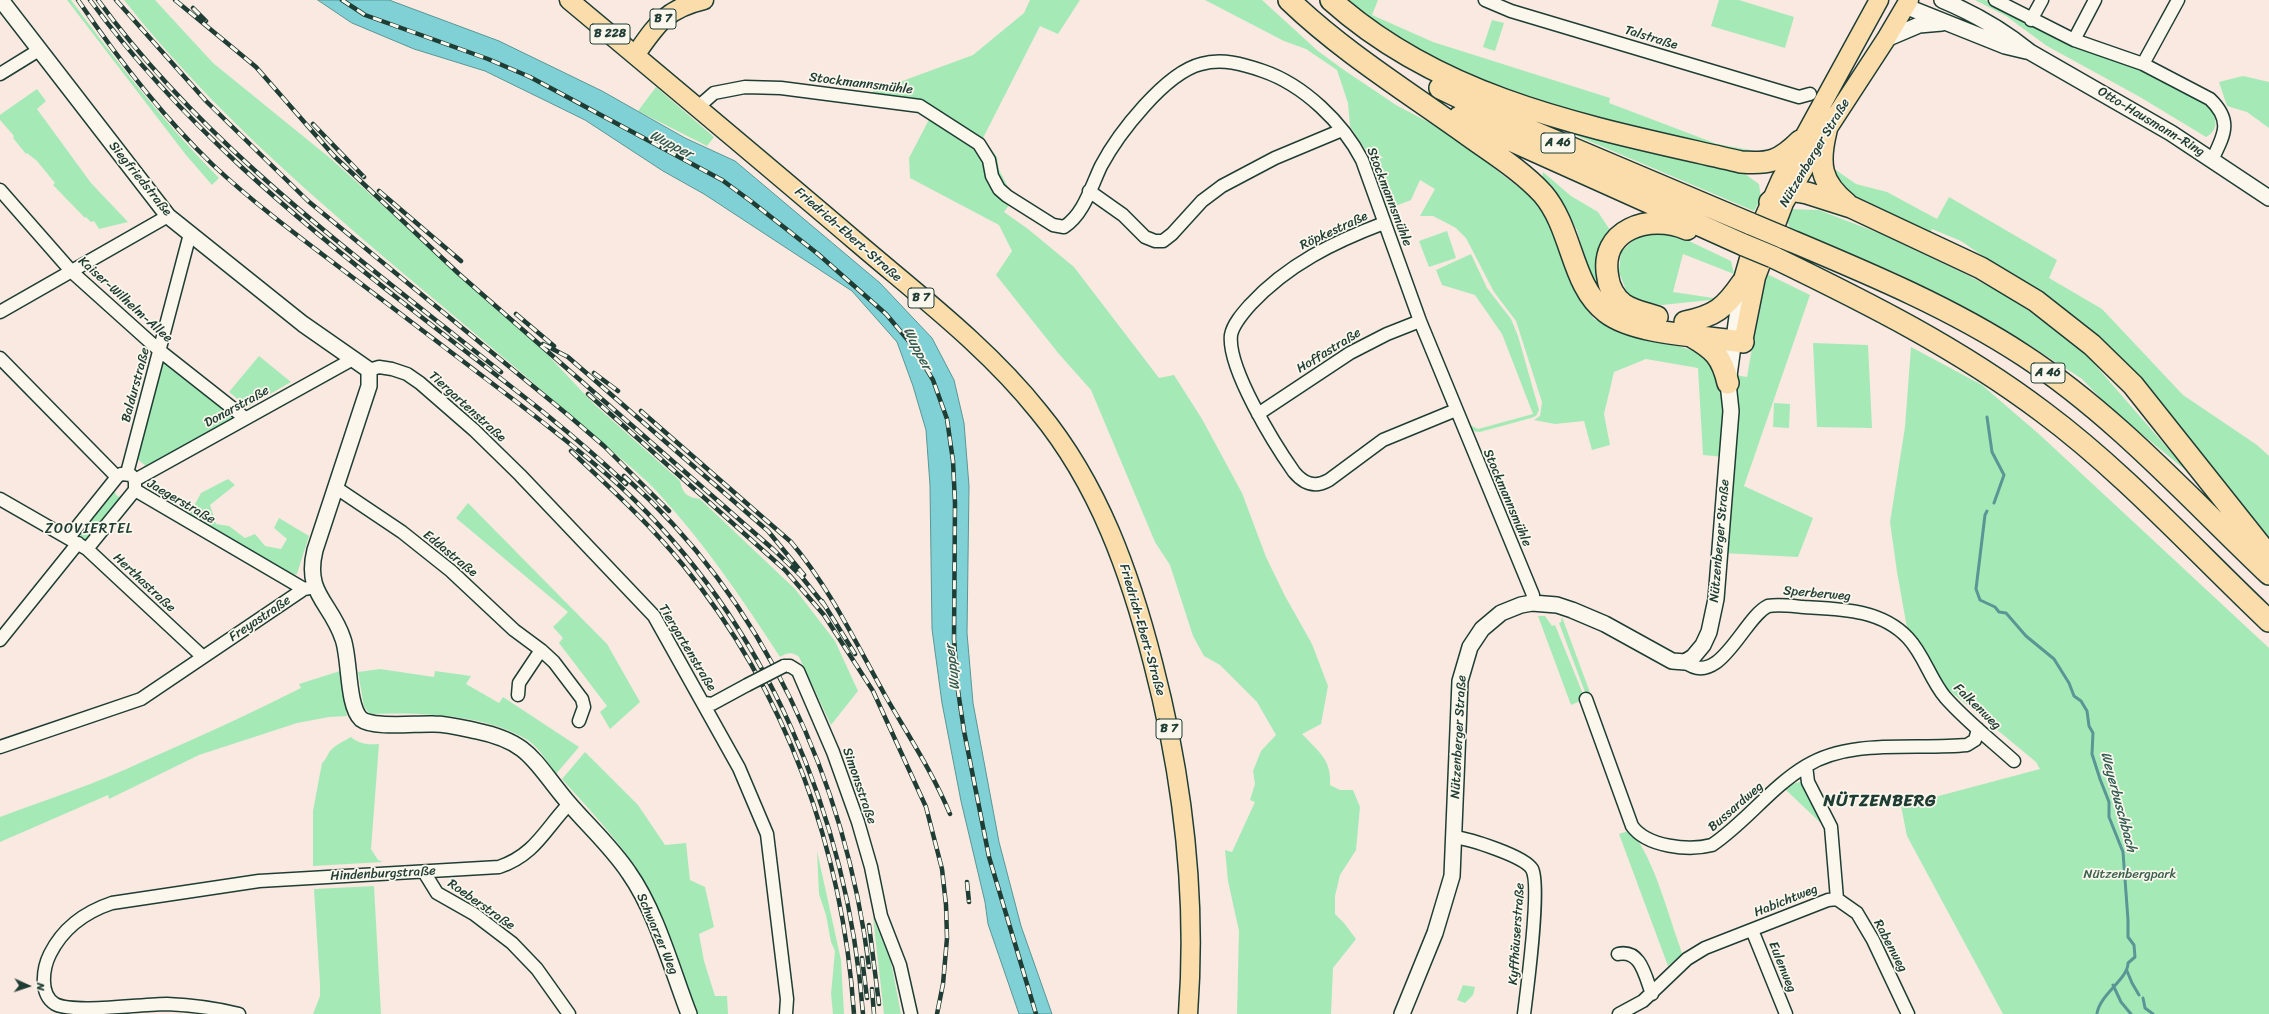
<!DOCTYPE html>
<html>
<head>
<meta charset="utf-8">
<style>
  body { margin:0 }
  #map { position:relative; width:2269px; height:1014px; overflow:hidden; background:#f9e9e0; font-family:Sriracha,sans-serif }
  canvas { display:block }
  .north { position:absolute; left:8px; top:966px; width:40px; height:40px; -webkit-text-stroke:3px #fbf7ec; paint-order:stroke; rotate:93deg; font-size:11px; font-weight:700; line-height:16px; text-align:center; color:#1f3d34 }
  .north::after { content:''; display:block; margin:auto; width:14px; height:18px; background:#1f3d34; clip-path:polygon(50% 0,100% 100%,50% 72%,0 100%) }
</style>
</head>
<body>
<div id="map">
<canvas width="2269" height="1014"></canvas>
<div class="north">N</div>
</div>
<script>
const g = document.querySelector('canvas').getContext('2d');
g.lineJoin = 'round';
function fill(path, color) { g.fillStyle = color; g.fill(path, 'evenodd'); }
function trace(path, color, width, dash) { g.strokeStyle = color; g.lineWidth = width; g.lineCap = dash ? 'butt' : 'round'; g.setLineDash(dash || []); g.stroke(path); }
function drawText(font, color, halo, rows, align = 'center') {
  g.font = font + ' Sriracha,sans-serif'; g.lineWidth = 3.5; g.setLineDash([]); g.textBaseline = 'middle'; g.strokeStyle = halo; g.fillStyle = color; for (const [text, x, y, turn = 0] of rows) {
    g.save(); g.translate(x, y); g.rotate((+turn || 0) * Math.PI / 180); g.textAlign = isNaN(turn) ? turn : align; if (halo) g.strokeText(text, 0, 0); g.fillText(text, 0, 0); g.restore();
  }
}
fill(new Path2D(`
  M67,0H71C117,62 164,123 219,178L212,185L186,155Z
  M124,0H155L213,63L330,158L542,349L595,405L680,481C683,494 687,497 700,499L795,589L835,641L858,691L831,725L799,657C792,651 787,653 780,657C743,600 706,545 660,495C646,479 628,465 612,451C580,423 548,396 516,368C381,253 234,140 124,0Z
  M1030,0H1080L1058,34L1040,26L983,138L997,157L999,170L1014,198L1004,212L1028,229L1074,267L1159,378L1174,375L1202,419L1242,493L1266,557L1285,596L1312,644L1328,686L1321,724L1302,734C1318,751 1332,760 1330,785L1340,790H1353L1360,807L1356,850L1340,875L1335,896V914L1344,923L1356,939L1333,968L1331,1014H1237L1239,931L1228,881L1225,850L1232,852L1255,802L1250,800L1255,784L1253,771L1261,751L1276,735L1257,702L1220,665L1204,656L1193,636L1170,565L1155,542L1091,390L1059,354L996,275L1012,251L999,225L910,178L909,158L935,108L917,100L867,94L973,55L1024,13Z
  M1205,0H1262L1318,51L1344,70L1396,105L1447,132L1534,199L1562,243L1581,301L1594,319L1648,341L1678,346L1700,353L1717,372L1747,377L1765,273L1810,295L1744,486L1813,518L1798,557L1723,553L1724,457L1703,455L1698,368L1646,359L1614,372L1604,414L1610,445L1592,450L1584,421L1555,424L1534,420L1540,416L1542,402L1516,321L1494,292L1466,238L1456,228L1433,216H1420L1435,189L1420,180L1411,200L1388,209L1370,158H1384L1365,149L1350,126L1348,103L1337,70L1306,49L1284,41Z
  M1346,0H1378L1372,15L1433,42L1610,98L1609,103L1717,144L1767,153L1745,154C1649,130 1549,112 1457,72C1420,56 1377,25 1346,0Z
  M1719,0H1739L1794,17L1785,48L1711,26Z
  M1975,0H1985L2063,40L2135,68L2206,104C2216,114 2221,129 2206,137L2140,97L2047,46L2006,16Z
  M1492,20L1504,23L1495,51L1483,47Z
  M2243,76L2269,82V128L2247,112L2227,106L2219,82Z
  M656,87L714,137L707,146L638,111Z
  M37,89L46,101L37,109L91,183L128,222L99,229L94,221L91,222L86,217L85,218L53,185L55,183L37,161L27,153L26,154L13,138L14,136L0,120V115L4,112Z
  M1549,124L1745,174L1759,184L1761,198L1754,211Z
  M1830,166L1856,184L1887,192L1937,219L1949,197L2057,260L2049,278L2102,309L2183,395L2257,445L2269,456V541L2049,301L1961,241L1932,229L1930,233C1902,220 1868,210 1845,189C1839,184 1834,173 1830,166Z
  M1543,172L1571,196L1598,212L1610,230L1603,242L1602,287L1594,288L1577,230L1562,205L1542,179Z
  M1791,209L1819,210L1881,234L1965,274L2013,299L2084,352L2189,473L2110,408L2082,379L2031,346L1901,275L1790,229L1786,216Z
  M1447,231L1456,258L1429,267L1419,241Z
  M1656,232L1689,241L1731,261L1734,274L1683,254L1673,292L1720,299L1662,305L1648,303L1628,295L1619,272L1621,252L1637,237Z
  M1471,254L1487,288L1511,319L1518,336L1539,410L1536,416L1531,418L1480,432L1472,431L1470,425L1478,429L1533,414L1502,334L1475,295L1442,285L1436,270Z
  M1813,343L1868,345L1872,428L1817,427Z
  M1911,347L1982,385L2040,435L2269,648V1014H2003L1907,836L1901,806L2040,769L2036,762L1938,681L1921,643L1907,628L1897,572L1890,522L1905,427Z
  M259,356L291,382L249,406L245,405L229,392Z
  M163,360L235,418L147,467L136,458L161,361Z
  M1774,403L1790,404L1789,428L1773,427Z
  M228,479L235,485L210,505L216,524L229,526L245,538L255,534L265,546L281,549L287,539L274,528L279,518L309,536L297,574L294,575L189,515L201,493Z
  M113,489L117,496L124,498L88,541L82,539L79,533Z
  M468,503L607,644L640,702L610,729L600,712L607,706L559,643L563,638L553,627L568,612L456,518Z
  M1538,616H1545L1552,626L1555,625L1585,699L1571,705Z
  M1562,617L1641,830L1635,825L1559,623L1561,622Z
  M380,669L434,677L435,671L471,676L466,684L499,703L503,697L579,747L556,774C548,763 540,749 529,741C488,714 418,712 370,714L364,707L358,672Z
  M340,671L347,716L329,717L297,723L199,755L109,799L108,795L0,842V817C48,799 98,783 144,761C197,738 249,714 301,688L299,684Z
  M351,737C359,744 369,745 379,744L371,849L378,860L383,862L313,866V811L322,763C327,759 327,754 331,750C337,744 344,741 351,737Z
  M585,752L638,805L665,845L686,843L690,880L705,887L714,927L699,934L704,961L715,996H727L728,1014H696C680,971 667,925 645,884C624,845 591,812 562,779Z
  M1799,782L1803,783L1826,828L1786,790L1793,784Z
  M1628,831L1632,832C1655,862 1667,911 1680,947L1682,954L1668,966L1619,834Z
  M817,851L841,960L844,1014H833L831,994L835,951L831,942L826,915L819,894Z
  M374,886L381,1014H313L320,996V985L314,889Z
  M873,917L891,962L901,1014H884Z
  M1463,985L1475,987L1473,995L1465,1003L1457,1000Z`), '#a5eab6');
const water = new Path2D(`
  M318,0H389L499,41L602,91L685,138L735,161L880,283L932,338L954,380L964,423L969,486L967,633L973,703L999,842L1021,926L1052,1014H1019L988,924L985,902L961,801L942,703L932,629L930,485L926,430L913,386L897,342L852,291L704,194L663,171L585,120L485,71L414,49L352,23Z`);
fill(water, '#7fd1d5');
trace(water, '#599695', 1);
trace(new Path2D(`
  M1987,417L1992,452L2004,475L1994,503
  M1987,511L1985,515L1976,589L1980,600L1995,607L1999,612L2006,613L2026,636L2054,659L2069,683L2074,696L2081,701L2087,711L2089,726L2093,733L2092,754L2100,779L2109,802V817L2123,852L2128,920V937L2134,945L2135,957L2128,963C2128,979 2101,993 2097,1013
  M2127,971L2132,983L2139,995
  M2113,985L2121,1002L2131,1014
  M2143,998L2145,1008L2153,1014`), '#599695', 3);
const minor = new Path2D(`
  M1485,0L1511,11L1799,97L1810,94
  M1995,0L2074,40L2143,64L2210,99C2233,121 2224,135 2212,160
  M2031,20L2042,0
  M2074,40L2095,0
  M2143,64L2178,0
  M0,74L39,50
  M698,107L714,93L745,87L781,88L920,106L979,144L989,160L992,176L999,189L1007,196L1053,225L1064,227C1084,214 1091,187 1101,166C1118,134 1165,73 1201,64C1222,58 1243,64 1263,71C1304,85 1343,123 1362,160L1420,321L1533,595L1532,603
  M0,190L72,272L160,351L245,418
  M1089,191L1123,215L1145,237L1155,241H1163L1172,234L1202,201L1222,186L1275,158L1342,130
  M1384,223C1334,242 1288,264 1250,305C1243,313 1233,324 1231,335C1227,368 1275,445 1294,472C1304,484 1315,488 1329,480L1383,440L1456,410
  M0,312L168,216
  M0,358L117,477
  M369,370L379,367L392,369L407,374L420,383L474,430L520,475L654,616L739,768L767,834L787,999L786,1014
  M1258,414L1350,353L1387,334L1420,321
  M127,473L190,234
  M135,480L353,359
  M335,487L402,532L451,571L514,630L541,650L554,662L582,699L584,707L579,721
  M135,490L304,589
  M0,499L87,549L203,657
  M69,537L117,477L121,474L131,475L135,480V490L87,549
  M0,640L78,543
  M1685,662C1720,689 1743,618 1768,606C1779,604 1792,606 1804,607C1840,609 1881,609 1908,638C1924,655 1930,679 1945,697C1966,721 1991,740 2014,761
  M784,666H790L798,671L833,752L858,822L871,867L881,916L900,965L911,1014
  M518,695L519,683L541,650
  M1586,699L1632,826C1647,847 1689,851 1712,845C1746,822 1771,787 1806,766C1851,738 1916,750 1967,745L1975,740L1978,729
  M705,703L712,704L747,685
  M0,747L141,699L304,589L315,587
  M1806,766L1808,782L1831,827L1837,899
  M1454,837C1470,839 1524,856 1532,869C1541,885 1527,990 1524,1014
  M424,872L437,893L474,914L512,943L537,969L569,1014
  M1837,899L1857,913L1873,940L1908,1014
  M1752,930L1786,1014
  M1618,954C1641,949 1645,976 1652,994
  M239,1014C215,1008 191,1005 167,1004C142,1004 74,1014 55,1004C39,994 43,968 50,954C63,928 85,912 112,903L259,881L499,867C535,855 545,829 569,804
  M1619,1014L1643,1001L1687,959L1705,948L1828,900L1837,899`);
const tertiary = new Path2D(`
  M1,0L168,216L303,324L369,370V386L315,550C304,594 331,602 343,639C350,658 347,706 361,719C374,729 417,723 434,724C448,724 463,728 477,731C530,742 534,762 566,800C587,825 611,846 629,873C656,911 672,970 689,1014
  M1942,0C1973,13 2003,30 2030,52L2171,133L2269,198
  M1905,6L2005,46L2026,51
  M1886,39L1919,25L1942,23
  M1402,1014L1435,933L1452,876L1460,681L1470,647L1482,629L1501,613L1521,605L1532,603L1557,605L1572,610L1605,624L1672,661L1685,662L1693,657L1703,645L1709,632L1716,599L1731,411L1728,383L1741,287`);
const primary = new Path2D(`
  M569,0C666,81 763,162 859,244C921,297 988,348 1039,412C1099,485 1130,573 1153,663C1183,778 1197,895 1188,1014
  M636,54C657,24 666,9 704,0
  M1742,283L1755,238L1781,179L1879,0
  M1743,342L1756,277L1784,203L1826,131L1886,39L1909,0`);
const motorway = new Path2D(`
  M1289,0C1342,51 1405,90 1465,133C1491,152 1521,170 1543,194C1573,229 1571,286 1606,312C1635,335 1706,336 1743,342
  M1331,0C1446,103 1595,128 1741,162C1769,164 1779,162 1800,141
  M1440,88L1517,125L1751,224
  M1459,117L1744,245
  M1826,131C1818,164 1820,182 1847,204
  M1770,202L1783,192L1790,190L1807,193L1851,207L1981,268L2036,301L2092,345L2133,385L2269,556
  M1782,237C1865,272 1948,306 2023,355C2115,415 2190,499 2269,574
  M1773,257C1868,303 1958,348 2043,412C2125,473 2195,551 2269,621
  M1657,317C1645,313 1633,311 1623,304C1615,298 1609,287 1608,278C1598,229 1650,213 1687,229
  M1685,322C1715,316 1725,308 1742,283
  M1691,336C1714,349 1722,357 1728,383`);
trace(minor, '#1f3d34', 15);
trace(tertiary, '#1f3d34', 18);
trace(primary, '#1f3d34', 21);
trace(motorway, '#1f3d34', 24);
trace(minor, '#fbf7ec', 12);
trace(tertiary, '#fbf7ec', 15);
trace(primary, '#faddab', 18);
trace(motorway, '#faddab', 21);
const rail = new Path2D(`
  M78,0C118,59 162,116 213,165C260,209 313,247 364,286C415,325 466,364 518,403C553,430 588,457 621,487C767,623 848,817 863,1014
  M90,0C179,122 297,220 415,312C486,368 560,421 626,484
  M98,0C207,149 358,257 501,372
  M116,0L206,101L308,201L568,415L604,446L669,511
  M175,0L256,67L334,156L458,273L774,550L801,576L825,606
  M342,0L365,15L488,59L530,77L722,180L752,202L818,254L886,314L912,345L933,380L947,419L953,461L955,503L954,639L957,684L964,731L989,857L1036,1014
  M193,8L206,21
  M313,124L364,177
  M379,191L461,261
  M516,314L554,346
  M543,344L568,357L768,531L804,575
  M594,373L618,391
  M588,394L785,570L824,615L873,691L926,807L942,869L946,905L947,938L943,984L937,1014
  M641,411L791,542C830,588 857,645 886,697C908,735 933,773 950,814
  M571,451C609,487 649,523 683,565C787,693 843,850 854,1014
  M624,476C765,601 846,783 869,967
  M822,601L855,654
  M967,882L969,902
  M869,925L879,1004
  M862,958L867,998
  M872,989L874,1014`);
trace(rail, '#1f3d34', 4.5);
trace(rail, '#fbf7ec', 3, [9]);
const minorBridge = new Path2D(`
  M747,685L784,666`);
const motorwayBridge = new Path2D(`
  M1751,224L1782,237
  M1744,245L1773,257`);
trace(minorBridge, '#1f3d34', 15, []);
trace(motorwayBridge, '#1f3d34', 24, []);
trace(minorBridge, '#fbf7ec', 12);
trace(motorwayBridge, '#faddab', 21);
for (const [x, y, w] of [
  [663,19,26],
  [610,34,40],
  [1558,143,34],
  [921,298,26],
  [2048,373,34],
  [1169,729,26]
]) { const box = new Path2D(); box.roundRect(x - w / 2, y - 10, w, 20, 3); g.fillStyle = '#fbf7ec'; g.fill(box); trace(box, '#1f3d34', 1); }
drawText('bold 12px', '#1f3d34', null, [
  ["B 7",663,19],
  ["B 228",610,34],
  ["A 46",1558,143],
  ["B 7",921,298],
  ["A 46",2048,373],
  ["B 7",1169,729]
]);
drawText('13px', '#1f3d34', '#fbf7ec', [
  ["Talstraße",1651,38,17],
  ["Stockmannsmühle",861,84,7],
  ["Otto-Hausmann-Ring",2151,122,31],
  ["Nützenberger Straße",1815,153,-59],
  ["Siegfriedstraße",140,179,51],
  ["Stockmannsmühle",1389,197,69],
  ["Röpkestraße",1334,231,-25],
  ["Friedrich-Ebert-Straße",848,235,41],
  ["Kaiser-Wilhelm-Allee",125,300,42],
  ["Hoffastraße",1329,351,-32],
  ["Baldurstraße",136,385,-75],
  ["Donarstraße",237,407,-29],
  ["Tiergartenstraße",467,407,42],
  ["Stockmannsmühle",1507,498,67],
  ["Jaegerstraße",181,502,30],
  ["Nützenberger Straße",1720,541,-85],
  ["Eddastraße",450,554,39],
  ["Herthastraße",144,583,43],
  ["Sperberweg",1817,594,5],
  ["Freyastraße",260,619,-34],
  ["Friedrich-Ebert-Straße",1142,630,74],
  ["Tiergartenstraße",687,648,59],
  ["Falkenweg",1977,707,44],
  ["Nützenberger Straße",1459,737,-87],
  ["Simonsstraße",859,786,71],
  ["Bussardweg",1736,807,-41],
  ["Hindenburgstraße",383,874,-3],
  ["Habichtweg",1786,901,-22],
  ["Roeberstraße",481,905,35],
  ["Schwarzer Weg",657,934,67],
  ["Kyffhäuserstraße",1517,934,-86],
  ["Rabenweg",1890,946,62],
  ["Eulenweg",1782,967,68]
]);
drawText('13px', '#3a604e', '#fbf7ec', [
  ["Nützenbergpark",2130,875]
]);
drawText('italic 14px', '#325b54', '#fbf7ec', [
  ["Wupper",671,145,27],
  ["Wupper",917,349,63],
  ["Wupper",953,667,-97],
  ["Weyerbuschbach",2118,802,75]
]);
g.letterSpacing = '1px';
drawText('14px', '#1f3d34', '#fbf7ec', [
  ["ZOOVIERTEL",89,529]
]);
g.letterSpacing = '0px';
g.letterSpacing = '1px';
drawText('bold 17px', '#1f3d34', '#fbf7ec', [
  ["NÜTZENBERG",1880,802]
]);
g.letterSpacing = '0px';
</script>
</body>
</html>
